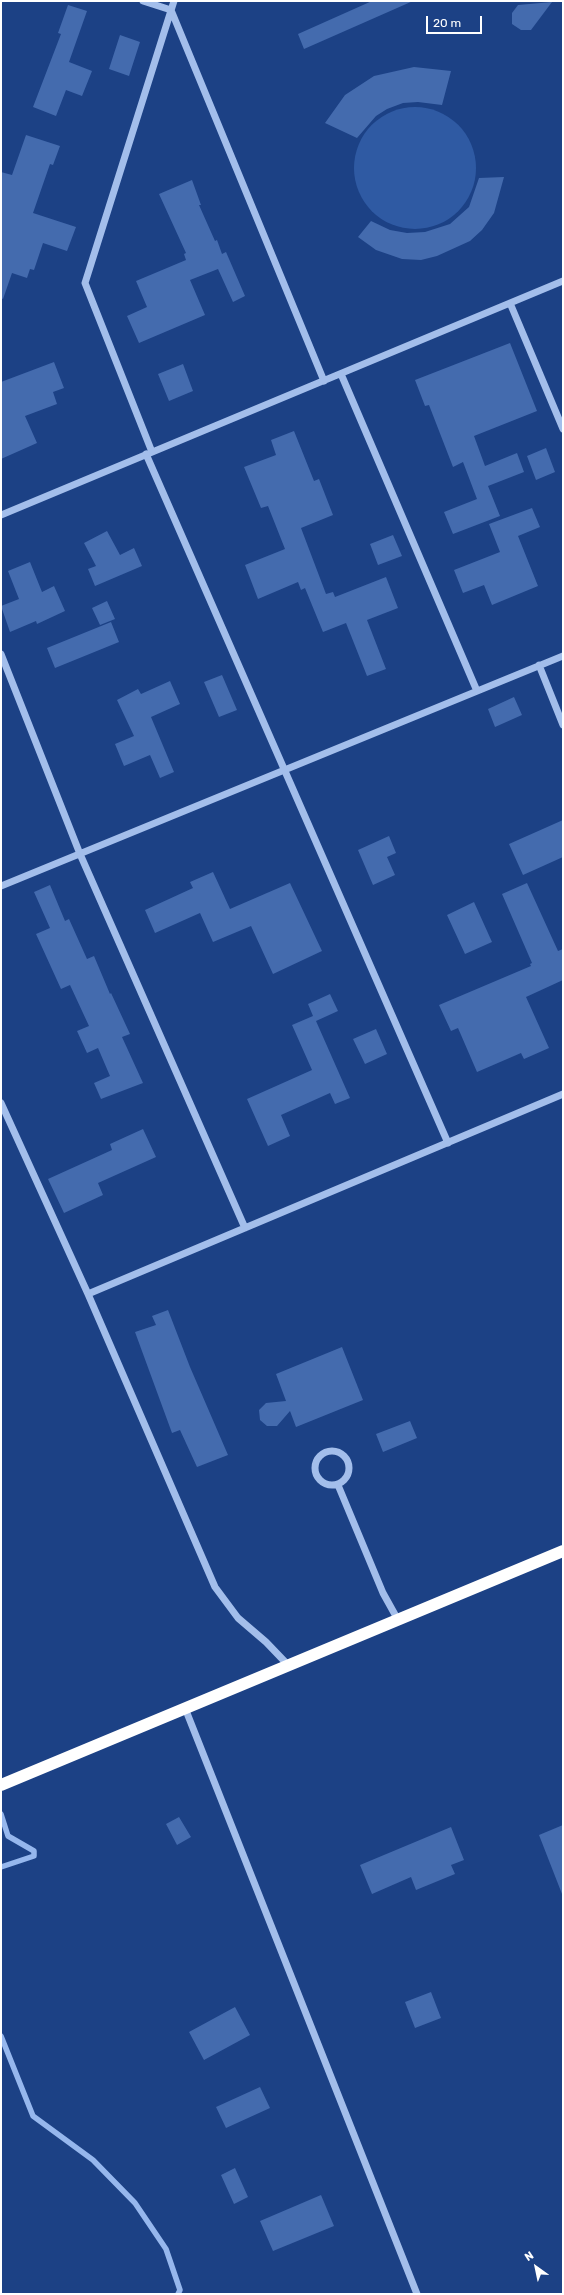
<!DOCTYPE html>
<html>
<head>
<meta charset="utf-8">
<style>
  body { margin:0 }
  #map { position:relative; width:564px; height:2295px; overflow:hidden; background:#1c4185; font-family:Rubik,sans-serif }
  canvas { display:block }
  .frame { position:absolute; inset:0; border:2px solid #fff; pointer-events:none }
  .north { position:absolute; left:516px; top:2247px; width:40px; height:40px; -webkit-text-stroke:3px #1c4185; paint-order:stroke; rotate:327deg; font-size:11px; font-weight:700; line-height:16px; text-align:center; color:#fff }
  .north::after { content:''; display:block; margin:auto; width:14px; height:18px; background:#fff; clip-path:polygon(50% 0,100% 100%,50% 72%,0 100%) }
  .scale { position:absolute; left:426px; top:16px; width:56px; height:18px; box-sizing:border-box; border:2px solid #fff; border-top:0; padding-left:5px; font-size:12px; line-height:14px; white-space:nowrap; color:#fff; -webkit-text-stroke:3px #1c4185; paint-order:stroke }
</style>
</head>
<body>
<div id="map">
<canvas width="564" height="2295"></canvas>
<div class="frame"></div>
<div class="north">N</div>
<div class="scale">20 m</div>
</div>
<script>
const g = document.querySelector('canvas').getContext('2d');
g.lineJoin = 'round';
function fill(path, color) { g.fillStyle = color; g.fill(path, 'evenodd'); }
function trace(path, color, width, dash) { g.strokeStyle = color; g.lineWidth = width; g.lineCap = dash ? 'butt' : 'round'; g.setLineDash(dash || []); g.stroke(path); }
fill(new Path2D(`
  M354 168a61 61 0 1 1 122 0a61 61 0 1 1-122 0Z`), '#2f5aa3');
trace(new Path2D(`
  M1,1814L8,1836L34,1851V1856L1,1867
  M1,2036L33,2116L93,2160L135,2203L166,2249L180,2290L178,2294`), '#96b7ed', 5.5);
fill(new Path2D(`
  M372,1H413L304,49L298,34Z
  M552,2L531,30H521L512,24V13L518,5Z
  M68,5L87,11L69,62L92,71L82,96L66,90L56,116L33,107L61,34L58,33Z
  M120,35L140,42L129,76L109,69Z
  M414,67L451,71L442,105L418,102L403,103L387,109L376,116L357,138L325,123L345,95L374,76Z
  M26,135L60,146L53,165L50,164L33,213L76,227L67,251L43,243L34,270L30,269L27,278L12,273L3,299L1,298V172L12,175Z
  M504,177L494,213L482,230L470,241L437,256L421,260L402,259L376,250L358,237L371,221L390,230L407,233L425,232L450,224L469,207L479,178Z
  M192,180L201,205H199L215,241L217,240L222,254L226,252L245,296L233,302L218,269L190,280L205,315L139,343L127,316L147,307L136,281L186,260L184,254L186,253L159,194Z
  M510,343L537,411L474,436L485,466L517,453L524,472L488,486L500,516L453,534L444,512L477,499L463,462L453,467L429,405L425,406L415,380Z
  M54,362L64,388L53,392L57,404L25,416L37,443L1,459V382Z
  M183,364L193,391L169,401L158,374Z
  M294,431L314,481L319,479L333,515L301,528L326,594L333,592L335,597L386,577L398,608L367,620L386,669L367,676L346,623L323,632L305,588L301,590L298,582L258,599L245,565L285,549L268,506L261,508L244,467L276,455L271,440Z
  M546,448L555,472L536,480L527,456Z
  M532,508L540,527L518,536L538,586L492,605L484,585L463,593L454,570L500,552L489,524Z
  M107,531L120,555L134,548L142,566L95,586L88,569L96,566L84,543Z
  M393,535L402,556L378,565L370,544Z
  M30,562L42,592L54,586L65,611L37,624L36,621L10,632L1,606L19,599L8,571Z
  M107,601L115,619L100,625L92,608Z
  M111,622L119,642L55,668L47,648Z
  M222,675L237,710L219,717L204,682Z
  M170,681L180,704L151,717L174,772L160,778L150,755L124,766L115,744L134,736L117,700L138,689L141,694Z
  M514,697L522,715L495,727L488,709Z
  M563,820V857L523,875L509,844Z
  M389,836L396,853L387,857L395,875L373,885L358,850Z
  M213,872L230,909L290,883L322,951L273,974L251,926L213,942L200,913L155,933L145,910L193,888L190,882Z
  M527,883L558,951L563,949V980L526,997L549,1048L524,1059L521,1053L477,1072L458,1028L451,1031L439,1005L531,966L530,964L532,963L502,894Z
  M50,885L65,921L69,919L87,959L94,956L110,994L111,993L130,1034L122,1037L143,1083L101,1099L94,1083L110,1076L98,1048L87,1053L77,1031L89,1026L70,985L61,989L36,934L50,928L34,892Z
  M474,902L492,942L465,954L447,915Z
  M330,994L338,1011L316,1021L350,1098L335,1104L330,1093L281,1115L290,1136L268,1146L247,1099L312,1070L292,1025L313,1016L308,1004Z
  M376,1029L387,1054L365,1064L353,1039Z
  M143,1129L156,1157L98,1183L103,1195L64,1213L48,1179L112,1150L110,1144Z
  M168,1310L190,1367L228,1455L197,1467L180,1430L172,1433L135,1332L156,1325L152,1316Z
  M342,1347L363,1400L296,1427L290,1411L277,1426H267L260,1420L259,1410L266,1403L286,1401L276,1374Z
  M410,1421L417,1438L383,1452L376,1434Z
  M179,1817L191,1837L177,1845L166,1824Z
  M563,1825V1894H562L539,1835Z
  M451,1827L464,1860L451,1865L455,1874L416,1890L411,1877L372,1894L360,1865Z
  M431,1992L441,2018L415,2028L405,2002Z
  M235,2007L250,2035L204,2060L189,2032Z
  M260,2087L270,2108L226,2128L216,2107Z
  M235,2168L248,2197L234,2204L221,2175Z
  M321,2195L334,2226L273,2251L260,2221Z`), '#446bae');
trace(new Path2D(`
  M143,1L171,10L324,381
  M510,303L563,429
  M341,374L477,691
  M152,452L85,283L174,1
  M146,454L448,1143
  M1,515L563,281
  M1,654L80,854L245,1228
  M539,665L563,725
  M1,886L563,656
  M1,1103L88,1294L215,1587L238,1618L266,1642L289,1666
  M88,1294L563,1094
  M315 1468a17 17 0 1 1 34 0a17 17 0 1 1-34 0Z
  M338,1485L383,1593L398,1620
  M185,1708L417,2294`), '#a3beeb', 7);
trace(new Path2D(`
  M1,1785L563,1551`), '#fff', 12);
</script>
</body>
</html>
